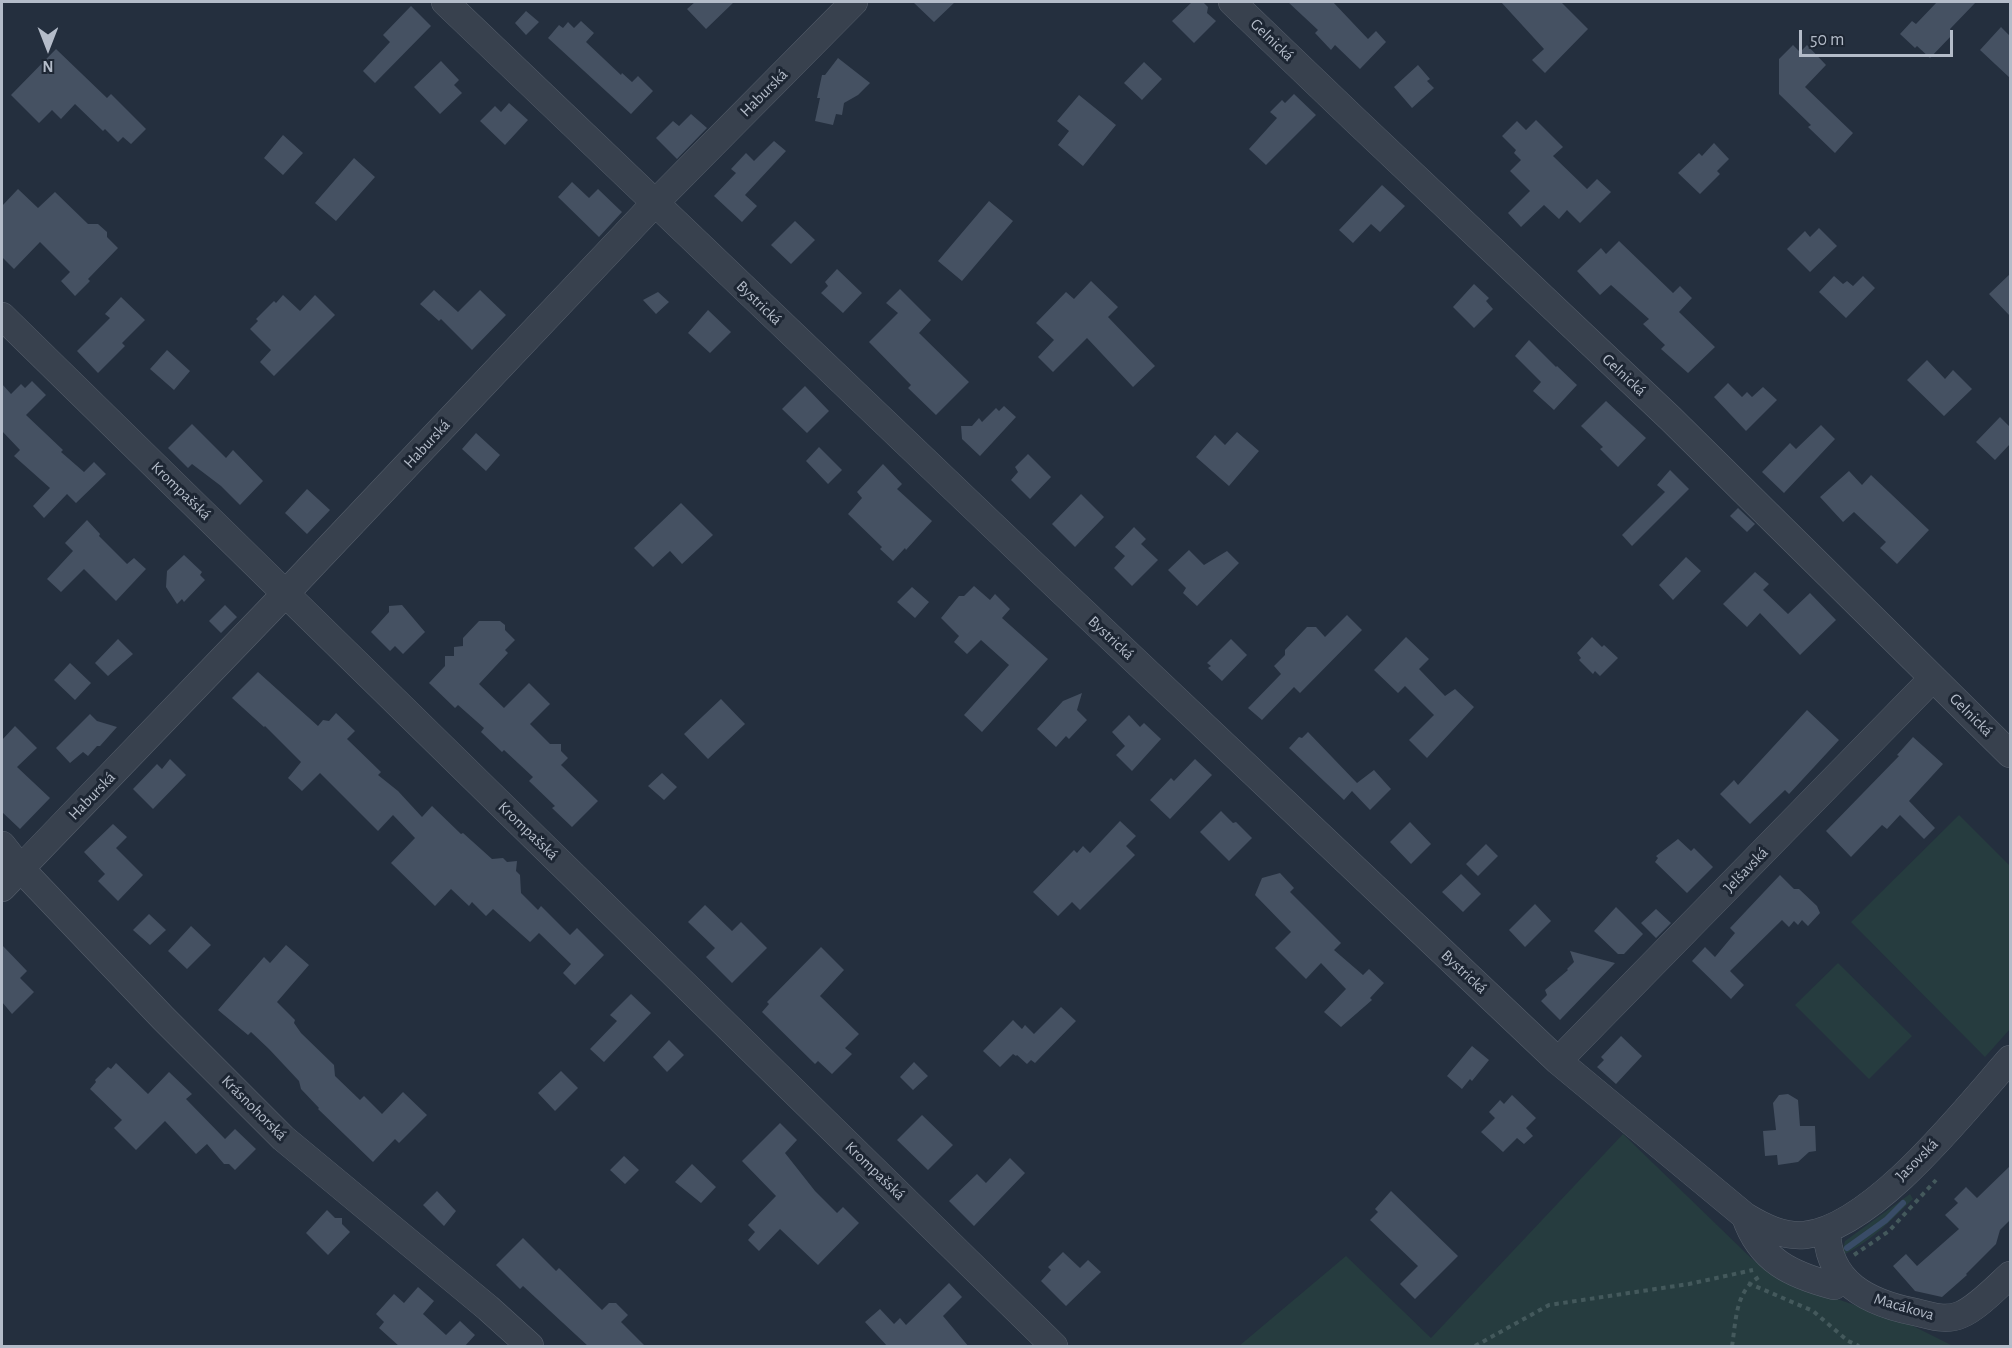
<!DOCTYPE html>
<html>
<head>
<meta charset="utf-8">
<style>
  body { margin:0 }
  #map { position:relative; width:2012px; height:1348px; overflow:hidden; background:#242f3e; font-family:"Alegreya Sans",sans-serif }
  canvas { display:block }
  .frame { position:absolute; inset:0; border:3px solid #b4bcc9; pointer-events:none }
  .north { position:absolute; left:18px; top:18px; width:60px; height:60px; -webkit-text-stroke:4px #1d2633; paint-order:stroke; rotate:180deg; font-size:16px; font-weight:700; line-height:24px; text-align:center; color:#b4bcc9 }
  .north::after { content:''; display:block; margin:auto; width:21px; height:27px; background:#b4bcc9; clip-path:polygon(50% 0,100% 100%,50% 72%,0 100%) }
  .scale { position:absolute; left:1799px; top:30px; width:154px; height:27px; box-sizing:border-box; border:3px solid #b4bcc9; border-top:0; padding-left:8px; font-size:18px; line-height:21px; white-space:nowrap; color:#b4bcc9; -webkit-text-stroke:4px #1d2633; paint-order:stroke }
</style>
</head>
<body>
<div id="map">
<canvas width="2012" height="1348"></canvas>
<div class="frame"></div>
<div class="north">N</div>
<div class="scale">50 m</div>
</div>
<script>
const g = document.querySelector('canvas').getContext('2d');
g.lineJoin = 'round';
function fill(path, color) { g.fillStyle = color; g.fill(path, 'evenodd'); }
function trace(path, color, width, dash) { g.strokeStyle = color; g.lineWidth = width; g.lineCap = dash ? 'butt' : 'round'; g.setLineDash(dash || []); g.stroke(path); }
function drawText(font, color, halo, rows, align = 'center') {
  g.font = font + ' "Alegreya Sans",sans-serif'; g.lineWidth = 6; g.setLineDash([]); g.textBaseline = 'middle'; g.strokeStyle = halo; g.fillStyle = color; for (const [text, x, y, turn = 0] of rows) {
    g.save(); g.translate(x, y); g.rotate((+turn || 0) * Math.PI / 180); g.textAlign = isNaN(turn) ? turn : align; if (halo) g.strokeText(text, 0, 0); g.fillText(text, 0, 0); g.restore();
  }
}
fill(new Path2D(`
  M1959,815L2010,866V1029L1985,1057L1851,922Z
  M1838,963L1912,1036L1869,1079L1795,1005Z
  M1623,1134L1751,1258L1776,1278L1907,1323L1953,1346H1239L1346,1256L1431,1338Z
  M1910,1194L1913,1199C1889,1222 1872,1241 1841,1256L1845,1241Z`), '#263c3f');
trace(new Path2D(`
  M1847,1248L1886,1220L1903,1203`), '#394c67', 6);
fill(new Path2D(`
  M695,2H734L706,29L687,9Z
  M913,2H955L934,22Z
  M1192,2H1203L1208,7L1207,13L1216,21L1194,43L1172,21Z
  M1288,2H1333L1368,39L1376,31L1386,42L1360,69L1335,45L1331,50L1315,33L1318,30Z
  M1501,2H1561L1588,29L1545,73L1532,60L1544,49Z
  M1937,2H1976L1950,29L1953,34L1930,58L1917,46L1915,48L1900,34L1912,21L1916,24Z
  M411,6L431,26L375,83L363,71L390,42L383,35Z
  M526,11L539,22L526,35L515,23Z
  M581,21L594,33L586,42L621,75L622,73L632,82L638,76L653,91L631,114L548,38L559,25L563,28L568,22L574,28Z
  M2001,27L2010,36V78L1980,50Z
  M1793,45L1800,52L1807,45L1826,65L1805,87L1853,133L1835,153L1808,127L1811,125L1779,94V59Z
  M56,49L107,98L111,94L146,129L131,144L123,137L118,142L105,129L103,131L75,104L61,119L52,110L39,123L11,95Z
  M838,58L870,83L858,95L844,103L842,115L836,114L833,125L815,121L820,98H817L822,75H825Z
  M441,61L459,80L454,85L462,93L440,114L414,87Z
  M1144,62L1162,79L1142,100L1124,83Z
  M1418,65L1430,79L1427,81L1434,88L1412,108L1394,87Z
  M1294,94L1316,115L1266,165L1249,149L1277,118L1270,112L1282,100L1285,103Z
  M1079,95L1116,125L1083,166L1058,145L1069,131L1057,121Z
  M509,103L528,120L505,145L480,121L495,106L501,112Z
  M691,114L707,128L677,159L656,138L673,121L679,126Z
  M1536,120L1563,147L1553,156L1587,189L1597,179L1611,192L1580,223L1567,210L1559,219L1544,205L1521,227L1508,213L1530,191L1510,171L1521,160L1514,153L1516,150L1502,136L1517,121L1526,130Z
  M283,135L303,153L283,175L264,158Z
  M774,141L786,151L745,195L757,206L742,222L714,196L736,173L731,169L746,153L754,161Z
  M1714,143L1729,159L1717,171L1720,174L1700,194L1678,173L1699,153L1702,156Z
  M354,158L375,177L336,221L315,203Z
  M572,182L589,198L598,189L622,212L599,237L558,197Z
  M1382,185L1405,206L1380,232L1371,224L1353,243L1339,230Z
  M18,189L38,208L55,192L88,224H98L107,232V237L118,248L88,279L90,281L75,296L61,281L70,272L40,242L14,269L2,257V206Z
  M989,201L1013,221L962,281L938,261Z
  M795,221L815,240L791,264L771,245Z
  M1819,228L1837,246L1810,272L1787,249L1805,231L1810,237Z
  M1619,241L1673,293L1680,286L1692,298L1679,312L1715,347L1688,373L1661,349L1665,345L1643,324L1649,319L1611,285L1600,295L1577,271L1601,248L1606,254Z
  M837,269L862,293L843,313L821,293L828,286L825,282Z
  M2010,274V316L1989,294Z
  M1834,276L1843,284L1847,281L1853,286L1863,276L1875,288L1846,318L1819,292Z
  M1091,281L1118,307L1108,317L1155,366L1133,387L1087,338L1053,372L1038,357L1054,340L1036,323L1066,292L1074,299Z
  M1474,284L1489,298L1486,301L1493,309L1474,328L1453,307Z
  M900,289L931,320L919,333L969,382L936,415L908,388L911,385L869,342L898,313L886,303Z
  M434,290L458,312L480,290L506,315L472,350L441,319L439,321L420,304Z
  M658,292L669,302L656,314L643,300Z
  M283,295L300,311L315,295L335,315L274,376L260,362L271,350L250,329L258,321L256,319L274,301L276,303Z
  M121,297L145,320L122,343L125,346L98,373L77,351L110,318L105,314Z
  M708,310L731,332L710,353L688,333Z
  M1529,340L1556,367L1557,366L1577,385L1554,410L1533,391L1541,382L1515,356Z
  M167,350L190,371L174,390L150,369Z
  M1927,360L1945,379L1953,370L1972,389L1944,416L1907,380Z
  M32,381L46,395L26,415L63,450L61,452L84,472L94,462L106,474L76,503L67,494L44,518L33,506L50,488L14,456L20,450L2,431V384L11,394L21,384L25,388Z
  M1728,383L1742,397L1747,392L1752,397L1763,387L1777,400L1746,431L1714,397Z
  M805,386L829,411L807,433L782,409Z
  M1606,401L1646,438L1618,467L1600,449L1603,447L1581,426Z
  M1004,406L1016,417L980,456L962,439L961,426H972L979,418L982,422L996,408L999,411Z
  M2000,417L2010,427V444L1995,460L1976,442Z
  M192,424L226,458L233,450L263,481L240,505L221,486L192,464L188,468L168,448Z
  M1821,425L1835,439L1784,493L1762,472L1790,443L1796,449Z
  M1237,432L1259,451L1229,486L1196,457L1215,435L1225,445Z
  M476,433L500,455L486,471L462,449Z
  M819,447L842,470L828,484L806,461Z
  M1028,454L1051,477L1030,499L1011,480L1018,472L1015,467Z
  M883,464L902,484L897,489L932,521L906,550L905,548L893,561L880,549L882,547L848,514L862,498L857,492Z
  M1670,470L1689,489L1632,546L1622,535L1665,492L1657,485Z
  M1849,471L1862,485L1871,475L1929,530L1897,564L1880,548L1886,542L1854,512L1843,522L1820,497Z
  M307,489L330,510L307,534L285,513Z
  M1081,494L1104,517L1075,547L1052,524Z
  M681,503L713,535L682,564L670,551L653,567L634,548Z
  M1738,508L1755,524L1747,532L1730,516Z
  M87,520L100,534L99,536L127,564L134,558L146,569L116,601L84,569L61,592L47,579L73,551L65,543Z
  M1134,527L1146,539L1141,544L1158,560L1132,586L1114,568L1125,556L1115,547Z
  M1189,550L1204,565L1227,551L1239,563L1197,606L1183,593L1186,588L1168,570Z
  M184,555L202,572L200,575L205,580L184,602L182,599L177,604L166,587L167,571Z
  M1686,557L1701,571L1673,600L1659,585Z
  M1755,572L1769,584L1763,590L1788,614L1810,593L1836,620L1800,655L1760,613L1747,627L1723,604Z
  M974,586L990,600L995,594L1010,609L1002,618L1048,659L982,732L964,715L1009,665L981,640L967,654L954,642L959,636L941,618L959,596H964Z
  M912,587L929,602L915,618L897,602Z
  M225,605L237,617L221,633L209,621Z
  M402,605L425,632L403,654L395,646L390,651L371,632L389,612V606Z
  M1347,615L1362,630L1300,693L1294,687L1262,720L1248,708L1281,674L1274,666L1285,655V650L1307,627H1316L1325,637Z
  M479,621H500L505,625V630L515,640L505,650L508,653L479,684L504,708L529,683L550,704L530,724L550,744H561V751L568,758L561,765L598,801L572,827L552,808L555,806L529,781L533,777L504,750L502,752L481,732L484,728L458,705L455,708L429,683L445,666V656H454V647L463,646V638Z
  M1406,637L1429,659L1419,669L1445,696L1455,689L1474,707L1427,758L1409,740L1434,715L1405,686L1398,693L1374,670Z
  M1592,637L1602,647L1604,645L1618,658L1600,676L1595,671L1593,674L1579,660L1581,658L1577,653Z
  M118,639L133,654L108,676L95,663Z
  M1231,639L1247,655L1222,681L1208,668L1211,666L1207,663Z
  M70,663L91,683L75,700L54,680Z
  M258,672L318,726L323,720L329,721L336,713L355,731L347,739L381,772L378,775L398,791L422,817L432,806L461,834L463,833L492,859L503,858L507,862L517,861L516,871L520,875L521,893L538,910L541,906L570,935L577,928L604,955L575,985L563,973L571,964L539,933L530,942L493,909L486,916L472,902L469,906L451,889L435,906L391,863L415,838L393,815L378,831L320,773L302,791L288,778L301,762L265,726L264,727L232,698Z
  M1082,693L1077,710L1087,720L1069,739L1066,736L1056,747L1037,729L1063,701Z
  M721,699L745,724L708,759L684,734Z
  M1807,710L1839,740L1789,794L1785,790L1750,824L1720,794L1734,780L1738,785Z
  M90,714L97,721L117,727L100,746H97L88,756L83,752L70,763L56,748Z
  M1129,715L1140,727L1144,723L1161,739L1132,771L1116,755L1125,746L1112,732Z
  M15,726L37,748L17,767L50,798L20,829L2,812V740Z
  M1308,732L1357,783L1374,770L1391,789L1370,810L1352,791L1344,800L1289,748L1299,737L1302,738Z
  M1913,737L1943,764L1909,801L1935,828L1924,839L1900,815L1887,829L1882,825L1851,857L1826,831L1899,756L1897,755Z
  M170,759L186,775L153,809L133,789L157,764L162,769Z
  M1195,759L1212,775L1170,819L1150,800L1171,778L1174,781Z
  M662,773L677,787L664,800L648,786Z
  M1221,811L1233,823L1236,822L1252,838L1229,861L1200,832Z
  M1120,821L1136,836L1126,846L1135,855L1080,910L1072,902L1058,916L1033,892L1074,850L1077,853L1083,846L1090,853Z
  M1410,822L1431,844L1411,864L1390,842Z
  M113,824L127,837L116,848L143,875L118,901L98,881L105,874L84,852Z
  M1678,839L1691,851L1694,848L1713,867L1687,893L1655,862L1658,858L1656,856Z
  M1486,844L1498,856L1478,876L1466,864Z
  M1280,873L1294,888L1290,892L1341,943L1334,950L1363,975L1369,969L1384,983L1370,998L1372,1000L1341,1027L1324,1012L1346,989L1321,963L1306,979L1275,948L1291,932L1255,895L1262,878Z
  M1461,874L1481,894L1463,912L1442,892Z
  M1780,875L1794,889H1799L1817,906L1820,913L1808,926L1802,920L1798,925L1794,921L1789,927L1782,920L1730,971L1744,985L1731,999L1692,961L1705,947L1715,957L1735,933L1730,928Z
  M1535,904L1551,921L1525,947L1509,930Z
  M705,905L732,931L741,922L767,948L732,983L706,957L715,948L688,922Z
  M1616,907L1643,934L1624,954H1618L1594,931Z
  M1656,909L1671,923L1656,938L1641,923Z
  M149,914L166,930L150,945L133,930Z
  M191,926L211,945L187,969L168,951Z
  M2,945L27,971L20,978L34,992L12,1014L2,1002Z
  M286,945L309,965L277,1002L295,1020L294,1023L301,1033L334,1065L335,1076L360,1100L364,1096L382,1114L403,1092L427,1115L399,1143L395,1139L373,1162L318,1109L319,1108L301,1089L299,1081L269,1049L251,1032L248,1035L218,1010L264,957L270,963Z
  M821,947L844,970L820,996L859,1034L845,1048L852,1054L832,1074L818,1061L815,1064L762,1012L769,1004L767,1002Z
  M1570,951L1615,963L1560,1020L1541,1001L1547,995L1545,990L1568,970L1567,969L1574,962Z
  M631,994L651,1013L604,1062L590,1049L617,1021L610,1015Z
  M1061,1007L1076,1021L1035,1063L1031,1060L1027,1064L1017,1055L1016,1056L1013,1054L1000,1067L983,1051L1013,1020L1022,1029L1025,1025L1034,1034Z
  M1621,1036L1642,1056L1616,1084L1597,1067L1604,1060L1601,1057Z
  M669,1040L684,1055L667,1072L653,1057Z
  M1472,1046L1489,1060L1472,1081L1470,1079L1462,1089L1447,1076Z
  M914,1062L928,1076L913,1090L900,1077Z
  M116,1063L148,1094L169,1072L192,1094L186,1099L225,1139L235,1129L256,1149L235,1170L229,1164H224L207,1144L196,1154L165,1121L136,1150L114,1128L122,1120L90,1089L96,1082L95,1080L108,1067L111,1069Z
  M561,1071L578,1088L555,1111L538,1093Z
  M1788,1094L1798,1100L1800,1126H1815L1816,1151L1809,1152L1798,1162L1778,1165L1777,1155L1765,1156L1763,1131L1776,1130L1773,1103L1779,1095Z
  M1512,1095L1536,1118L1526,1128L1533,1136L1524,1144L1517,1138L1503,1152L1481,1132L1495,1118L1489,1112L1500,1100L1504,1104Z
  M922,1115L953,1145L928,1170L897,1140Z
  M780,1123L797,1140L785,1153L815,1191L837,1213L843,1207L859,1223L818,1265L780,1229L759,1251L748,1240L755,1232L748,1225L776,1196L742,1161Z
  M624,1156L639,1170L625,1184L610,1170Z
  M1010,1158L1025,1173L974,1226L949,1201L977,1174L986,1183Z
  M692,1164L716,1187L701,1203L675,1182Z
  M2010,1166V1220L2000,1230L1996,1244L1966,1274L1967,1275L1942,1297L1915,1291L1893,1266L1906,1254L1917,1266L1959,1229L1945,1215L1958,1203L1954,1199L1966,1187L1977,1198Z
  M437,1191L456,1211L444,1226L423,1205Z
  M1391,1191L1458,1256L1415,1299L1400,1284L1418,1266L1370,1220L1378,1212L1375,1209Z
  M327,1210L335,1218H342V1224L350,1232L328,1255L306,1233Z
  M523,1238L556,1271L559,1268L602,1310L609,1303H616L628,1315L621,1322L646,1347H589L523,1286L520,1289L496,1265Z
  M1063,1252L1080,1268L1088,1260L1101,1272L1066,1306L1041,1281L1051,1270L1048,1267Z
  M949,1283L962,1297L943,1316L969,1347H888L865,1322L880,1309L894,1324L900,1318L906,1325Z
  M418,1287L434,1301L423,1314L446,1335L460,1321L475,1335L464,1347H400L379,1328L384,1322L376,1314L394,1294L404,1303Z`), '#455162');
const minor = new Path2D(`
  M445,2L1052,582L1558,1061L1745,1216C1763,1227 1783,1237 1805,1235C1874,1227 1965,1110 2010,1059
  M1232,2L1352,117L1671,419L2010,754
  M2,316L1054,1346
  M2,845L21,869L163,1018L283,1138L488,1308L530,1346
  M2,888L286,593L655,203L854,2
  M1558,1061L1933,678
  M1745,1216C1760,1261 1792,1275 1834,1286
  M1827,1230C1827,1283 1869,1303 1915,1312C1930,1316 1946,1321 1960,1315C1976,1309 1998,1286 2010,1275`);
trace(minor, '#565f6c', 28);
trace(new Path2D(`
  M1854,1255L1889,1231L1936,1180
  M1748,1283L1813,1311L1848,1341L1859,1346
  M1475,1346L1549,1305L1689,1284L1753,1270
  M1732,1346C1736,1322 1735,1291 1759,1277`), '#44595c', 4, [4.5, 4.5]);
trace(minor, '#38414e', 27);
drawText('16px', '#b4bcc9', '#1d2633', [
  ["Gelnická",1272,40,44],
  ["Haburská",764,93,-45],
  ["Bystrická",759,303,44],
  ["Gelnická",1624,375,43],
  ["Haburská",427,444,-47],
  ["Krompašská",181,491,44],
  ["Bystrická",1111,638,43],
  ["Gelnická",1971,715,45],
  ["Haburská",92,796,-46],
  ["Krompašská",528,831,44],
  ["Jelšavská",1746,870,-46],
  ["Bystrická",1464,972,43],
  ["Krásnohorská",254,1108,45],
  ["Jasovská",1917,1160,-45],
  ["Krompašská",875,1171,44],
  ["Macákova",1904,1307,16]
]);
</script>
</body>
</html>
